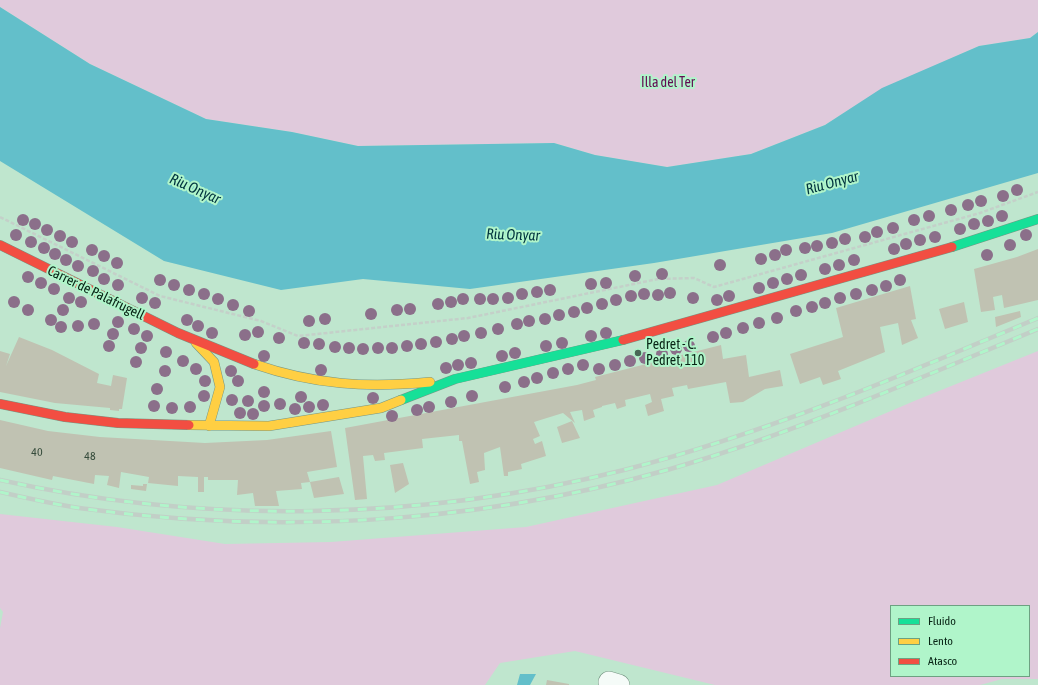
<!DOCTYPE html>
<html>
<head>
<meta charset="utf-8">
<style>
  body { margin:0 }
  #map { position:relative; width:1038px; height:685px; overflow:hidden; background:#bfe6ce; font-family:"Asap Condensed",sans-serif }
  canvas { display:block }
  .legend { position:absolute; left:890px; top:605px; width:140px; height:72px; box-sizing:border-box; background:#b0f5ca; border:1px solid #6da182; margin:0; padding:5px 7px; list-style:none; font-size:12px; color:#082415 }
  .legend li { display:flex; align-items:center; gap:8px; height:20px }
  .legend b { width:20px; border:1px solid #6da182 }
</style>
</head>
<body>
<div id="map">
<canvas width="1038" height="685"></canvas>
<ul class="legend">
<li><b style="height:5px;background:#16e098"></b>Fluido</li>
<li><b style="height:5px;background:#ffcf43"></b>Lento</li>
<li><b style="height:5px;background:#f24e42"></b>Atasco</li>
</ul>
</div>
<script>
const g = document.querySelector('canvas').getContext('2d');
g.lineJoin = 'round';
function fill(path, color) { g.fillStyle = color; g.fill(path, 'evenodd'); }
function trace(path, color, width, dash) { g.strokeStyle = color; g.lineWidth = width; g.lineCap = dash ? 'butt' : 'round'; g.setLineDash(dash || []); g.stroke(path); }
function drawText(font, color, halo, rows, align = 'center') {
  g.font = font + ' "Asap Condensed",sans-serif'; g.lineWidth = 4; g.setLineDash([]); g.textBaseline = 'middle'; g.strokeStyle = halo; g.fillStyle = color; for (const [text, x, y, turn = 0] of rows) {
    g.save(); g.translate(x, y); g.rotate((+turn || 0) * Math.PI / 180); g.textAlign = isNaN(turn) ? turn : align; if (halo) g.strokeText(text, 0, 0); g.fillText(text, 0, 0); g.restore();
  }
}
fill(new Path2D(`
  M0,0H1038V32L1030,38L979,46L882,89L825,125L751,154L667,167L595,155L554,143L358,146L292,132L206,119L90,64L0,7Z
  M1038,351V679H1002L980,685H715L575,651L500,663L485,685H0V628L3,612L0,608V514L117,527L225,544L331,542L526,527L717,485L919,399ZM891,606H1029V676H891Z`), '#e0cadc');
fill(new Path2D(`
  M0,7L90,64L206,119L292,132L358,146L554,143L595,155L667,167L751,154L825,125L882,88L979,46L1030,38L1038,32V173L832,233L654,263L470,289L363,279L281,290L164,261L0,161Z
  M520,674H536L530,685H517Z`), '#63bfca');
fill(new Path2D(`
  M1038,249V300L1004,308L1002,295L993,297L995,310L981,312L974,269L1017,257Z
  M910,286L916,319L911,320L918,338L902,345L898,323L880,327L885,352L838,371L841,379L823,385L820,377L800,384L790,354L843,337L836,308Z
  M964,302L968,322L945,329L939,309Z
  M1020,311L1021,317L996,327L995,317Z
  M19,337L52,350L99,374L97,383L111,386L113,375L127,378L122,409H119V411L110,410V408L55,403L0,392V351L10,354L6,366Z
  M721,345L723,359L746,355L749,377L780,370L783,386L765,389L743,402L730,403L726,382L688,389L687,385L672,388L674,396L661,399L664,411L648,416L645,405L652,402L650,394L625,400L626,406L617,409L615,403L602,406V407L593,410L595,417L584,421L582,410L570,412L575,423L563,413L534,422L540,436L533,439L535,444L542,441L546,456L521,464L522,469L508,472V476H504L500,447L484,453L485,470L477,472L479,482L470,484L462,441H459V435L422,439L423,448L384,453L385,460L375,461L373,455L363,456L367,499L355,500L345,428L577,385L596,380L595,377Z
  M0,420L48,431L100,437L205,443L267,440L331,431L337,467L307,472L310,482L301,483L302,489L276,491L279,506H255L253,493L237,495L238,480H208V477H204V492H198V477L178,476V486L148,483L149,477L121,472L119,488L107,485L109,476L95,475L94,484L53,476L52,480L0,468Z
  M572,421L580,438L562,443L557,427Z
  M403,463L409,484L395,493L390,465Z
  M339,477L344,494L314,498L310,482Z
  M143,484H147L146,491L131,489V485L143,486Z
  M547,680L569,684V685H546Z`), '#c0c2b2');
const street = new Path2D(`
  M609,682L619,685`);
const fast = new Path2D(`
  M952,247L1038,219
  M401,400L455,379L623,340`);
const slow = new Path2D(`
  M196,343L214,362L220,387L209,426
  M254,364C315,385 367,388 430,382
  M189,425L269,426L381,408L401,400`);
const jam = new Path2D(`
  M0,245L178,333L254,364
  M623,340L952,247
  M0,404L65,417L118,423L189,425`);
trace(street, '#779684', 22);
trace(fast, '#779684', 10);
trace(slow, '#779684', 10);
trace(jam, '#779684', 10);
trace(new Path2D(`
  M0,217L160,296L261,321L298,336L468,318L658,279L694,278L714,287L980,213L1038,192`), '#c4d0c9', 2.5, [4, 2]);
trace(street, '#f5fbf8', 21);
trace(fast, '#16e098', 9);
trace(slow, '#ffcf43', 9);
trace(jam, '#f24e42', 9);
const rail = new Path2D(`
  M0,480C202,525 423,521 624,470C767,433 903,375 1038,318
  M0,492C26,498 53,504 79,508C289,537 505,522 707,458C820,422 929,374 1038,329`);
trace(rail, '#c2cfc7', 4.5);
trace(rail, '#b0f5ca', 3, [9]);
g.fillStyle = '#8b6f8a';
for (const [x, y] of [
  [1017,190],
  [1003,196],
  [981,201],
  [968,205],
  [951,210],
  [929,216],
  [1002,216],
  [23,220],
  [914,220],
  [988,221],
  [35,224],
  [974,224],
  [893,228],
  [960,229],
  [47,230],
  [877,232],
  [16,235],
  [1026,235],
  [60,236],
  [865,237],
  [935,237],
  [845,239],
  [920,240],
  [31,242],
  [72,242],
  [832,243],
  [906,244],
  [1010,245],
  [817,246],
  [44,248],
  [805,248],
  [894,249],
  [92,250],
  [786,250],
  [55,254],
  [775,255],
  [987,255],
  [104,256],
  [761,259],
  [66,260],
  [854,260],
  [117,263],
  [720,265],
  [839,265],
  [78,266],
  [825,269],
  [93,271],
  [662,274],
  [801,275],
  [635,276],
  [28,277],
  [104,279],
  [787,279],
  [160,280],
  [900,280],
  [41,283],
  [606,283],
  [773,283],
  [591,284],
  [118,285],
  [174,285],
  [886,286],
  [759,288],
  [54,289],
  [189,290],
  [550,290],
  [872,290],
  [537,292],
  [670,293],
  [204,294],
  [522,294],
  [644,294],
  [856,294],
  [658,295],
  [631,296],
  [729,296],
  [69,298],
  [142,298],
  [508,298],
  [693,298],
  [840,298],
  [218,299],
  [463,299],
  [480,299],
  [493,299],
  [616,300],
  [717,300],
  [14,302],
  [81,302],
  [451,302],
  [155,303],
  [825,303],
  [438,304],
  [602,304],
  [233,305],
  [812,307],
  [587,308],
  [410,309],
  [28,310],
  [63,310],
  [397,310],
  [249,311],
  [796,311],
  [574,312],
  [371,314],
  [559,315],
  [777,318],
  [325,319],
  [545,319],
  [51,320],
  [187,320],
  [309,321],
  [529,321],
  [118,322],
  [759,323],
  [94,324],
  [517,324],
  [78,326],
  [198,326],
  [61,327],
  [743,328],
  [134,329],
  [498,329],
  [258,332],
  [212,333],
  [481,333],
  [606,333],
  [726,333],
  [113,334],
  [245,335],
  [147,336],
  [464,336],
  [591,336],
  [713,337],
  [279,338],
  [452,339],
  [436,342],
  [304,343],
  [562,343],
  [319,344],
  [421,344],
  [109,346],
  [407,346],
  [546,346],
  [689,346],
  [335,347],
  [141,348],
  [349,348],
  [378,348],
  [392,348],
  [363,349],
  [676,349],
  [166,352],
  [515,353],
  [662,354],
  [264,356],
  [502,356],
  [645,358],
  [183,361],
  [630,361],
  [136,362],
  [471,363],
  [458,365],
  [583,365],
  [615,365],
  [446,368],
  [196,369],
  [568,369],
  [599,369],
  [321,370],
  [165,371],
  [231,371],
  [553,373],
  [537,378],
  [205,381],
  [238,381],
  [524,382],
  [505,387],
  [157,389],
  [264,392],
  [204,396],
  [472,396],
  [301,397],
  [373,398],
  [232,400],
  [248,401],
  [451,402],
  [280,404],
  [323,405],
  [154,406],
  [264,406],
  [190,407],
  [309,407],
  [429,407],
  [172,408],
  [295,409],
  [417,410],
  [240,413],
  [253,414],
  [392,416]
]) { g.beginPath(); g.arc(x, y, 6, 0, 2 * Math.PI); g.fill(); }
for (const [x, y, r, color] of [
  [638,353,4,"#486856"]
]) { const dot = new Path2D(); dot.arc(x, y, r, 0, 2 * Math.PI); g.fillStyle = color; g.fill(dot); trace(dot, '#b0f5ca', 1.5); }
drawText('12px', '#364c3c', null, [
  ["40",37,452],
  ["48",90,456]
]);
drawText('14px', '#610d52', '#b0f5ca', [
  ["Illa del Ter",668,83]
]);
drawText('14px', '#082415', '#b0f5ca', [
  ["Carrer de Palafrugell",96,293,26]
]);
drawText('14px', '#082415', '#b0f5ca', [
  ["Pedret - C.",646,345],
  ["Pedret, 110",646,361]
], 'left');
drawText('italic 15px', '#00333e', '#b0f5ca', [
  ["Riu Onyar",832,183,-15],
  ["Riu Onyar",195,189,24],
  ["Riu Onyar",513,235,2]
]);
</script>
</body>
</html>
